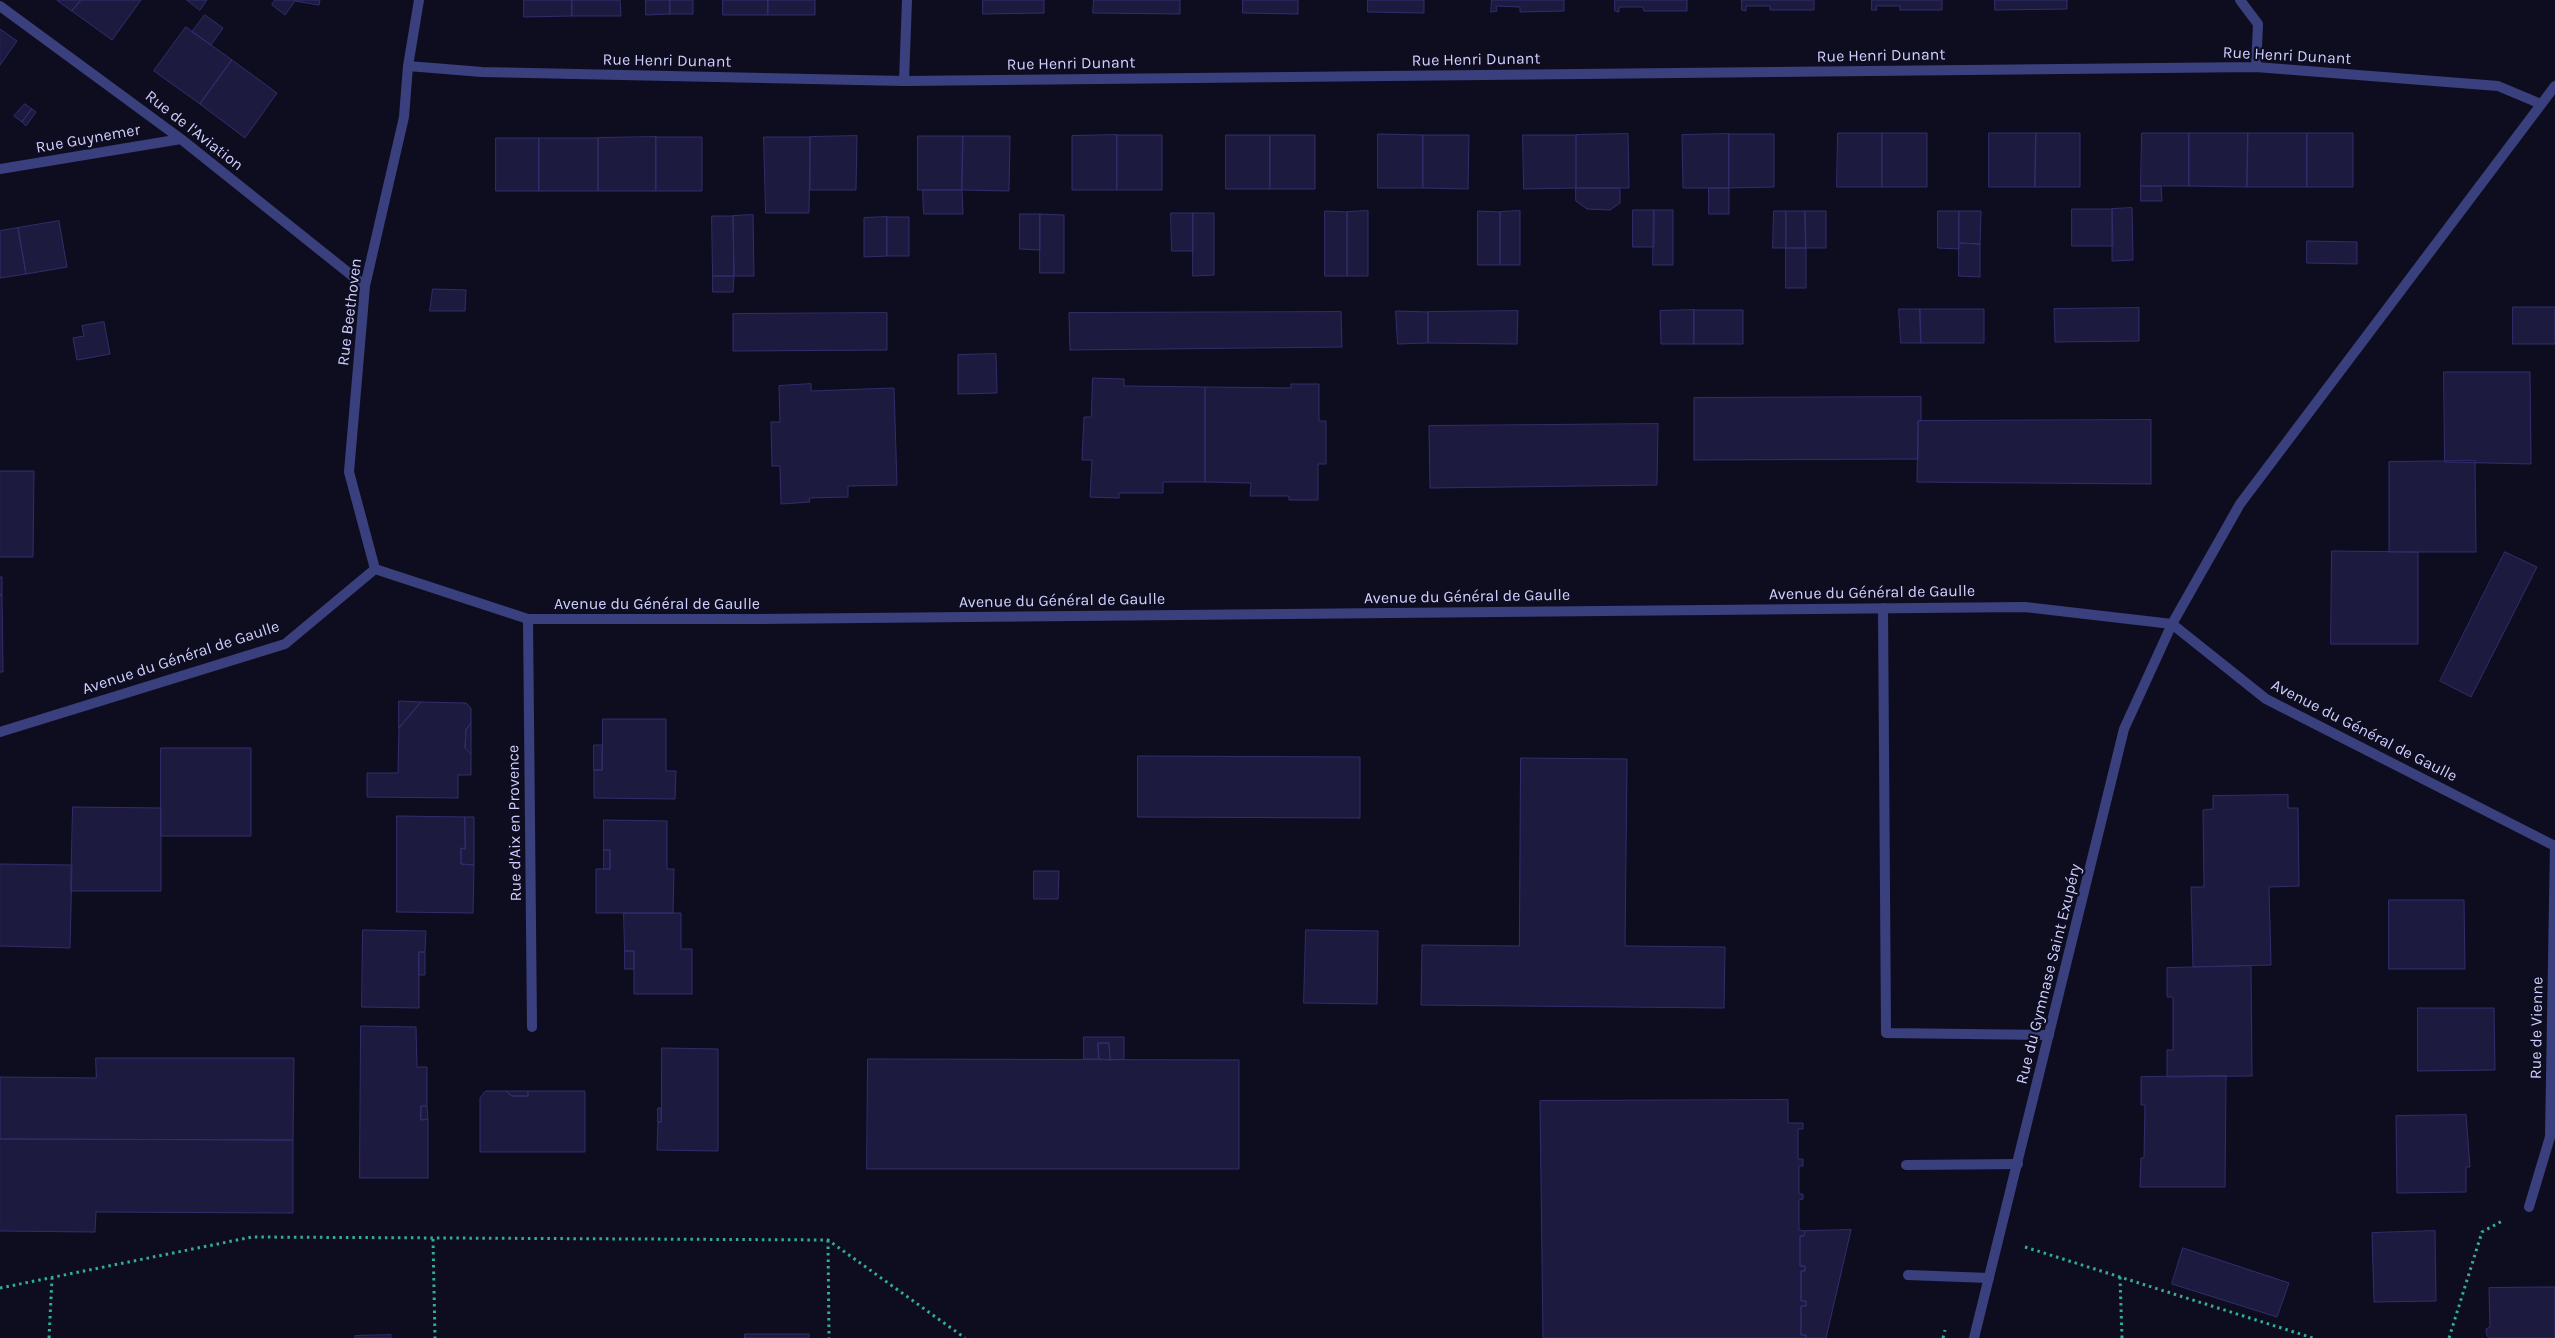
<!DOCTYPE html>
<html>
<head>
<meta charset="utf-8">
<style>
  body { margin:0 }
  canvas { display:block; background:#0e0d20 }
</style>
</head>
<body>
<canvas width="2555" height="1338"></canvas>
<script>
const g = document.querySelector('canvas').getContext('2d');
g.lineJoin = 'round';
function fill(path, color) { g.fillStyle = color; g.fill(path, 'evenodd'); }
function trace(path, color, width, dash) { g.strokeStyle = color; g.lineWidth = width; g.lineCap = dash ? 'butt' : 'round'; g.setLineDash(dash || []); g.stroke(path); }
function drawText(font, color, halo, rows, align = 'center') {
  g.font = font + ' Karla,sans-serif'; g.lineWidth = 4.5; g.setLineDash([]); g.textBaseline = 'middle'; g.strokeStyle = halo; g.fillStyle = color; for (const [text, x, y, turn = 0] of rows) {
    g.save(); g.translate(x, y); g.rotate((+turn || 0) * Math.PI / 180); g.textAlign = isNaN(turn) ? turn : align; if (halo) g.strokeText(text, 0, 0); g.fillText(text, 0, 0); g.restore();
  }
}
const building = new Path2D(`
  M57,0H81L72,11Z
  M81,0H141L112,40L72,11Z
  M187,0H207L200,10Z
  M275,0H320L319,5L295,1L285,15L272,5Z
  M524,0H572V16L524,17Z
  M572,0H620L621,16H572Z
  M646,0H670V14L646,15Z
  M670,0H693V14H670Z
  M723,0H768V15H723Z
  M768,0H815V15H768Z
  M983,0H1044V13L983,14Z
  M1094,0H1180V14L1093,13Z
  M1243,0H1298V14L1243,13Z
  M1368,0H1424V13L1368,12Z
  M1492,0H1564V11L1520,12V7L1496,6L1497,11L1491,12Z
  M1615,0H1687V11H1644L1643,7H1619V12L1615,11Z
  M1742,0H1814V10H1770V6H1746V11L1742,10Z
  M1872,0H1942V10H1900V6H1876L1877,10H1872Z
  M1995,0H2067V9L1995,10Z
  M205,15L223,28L211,45L192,32Z
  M186,27L232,60L200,104L154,71Z
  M0,29L17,41L0,65Z
  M232,60L277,93L245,138L200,104Z
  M25,104L32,109L22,122L14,116Z
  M32,109L36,112L26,126L22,122Z
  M1838,133H1882V187H1837Z
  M1882,133H1927V187H1882Z
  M1989,133H2036L2035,187H1989Z
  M2036,133H2080V187H2035Z
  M2142,133H2189V186H2141Z
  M2189,133H2248L2247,187L2189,186Z
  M2248,133H2307V187H2247Z
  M2307,133H2353V187H2307Z
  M1378,134L1423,135V188H1378Z
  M1628,134L1629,188H1576V135Z
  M1729,134H1774V187L1729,188Z
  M1729,134V188H1683L1682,135Z
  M1117,135H1162V190H1117Z
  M1117,135V190H1072V136Z
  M1226,135H1270V189H1226Z
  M1270,135H1315V189H1270Z
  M1423,135H1469L1468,189L1423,188Z
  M1523,135H1576V188L1524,189Z
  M857,136L856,190H810V137Z
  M918,136H963L962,190H918Z
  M963,136H1010L1009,191L962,190Z
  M656,137V191H598V138Z
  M656,137H702V191H656Z
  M764,137H810L809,213H766Z
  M496,138H539V191H496Z
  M539,138H598V191H539Z
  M2141,186H2161L2162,201H2141Z
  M1576,188H1620V203L1610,210L1587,209L1576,201Z
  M1709,188H1729V214H1709Z
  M923,190H962L963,214H924Z
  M2132,208L2133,260L2112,261V209Z
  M2072,209H2112L2113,246H2072Z
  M1633,210H1654V247H1633Z
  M1654,210H1673V265H1653Z
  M1325,211L1347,212V276H1325Z
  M1368,211V276H1347V212Z
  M1478,211L1500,212V265H1478Z
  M1520,211V265H1500V212Z
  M1774,211H1786V248H1773Z
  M1786,211H1805L1806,248H1786Z
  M1805,211H1826V248H1806Z
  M1938,211H1959V249L1938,248Z
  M1959,211H1981L1980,244L1959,243Z
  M1171,213H1193V251H1172Z
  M1193,213H1214V275L1193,276Z
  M1020,214H1040V250L1020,249Z
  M1040,214L1064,215V273H1040Z
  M753,215L754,276H734L733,216Z
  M712,216H733L734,276H713Z
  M887,217H909V256H887Z
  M887,217V256L864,257V218Z
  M59,221L67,267L26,274L18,228Z
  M18,228L26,274L0,278V231Z
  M2307,241L2357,242V264L2307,263Z
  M1959,243L1980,244V277L1959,276Z
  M1786,248H1806V288H1786Z
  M713,276H734L733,292H713Z
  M433,289L466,290L465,311H430Z
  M2513,307H2555V344H2513Z
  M2139,308V341L2055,342L2054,309Z
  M1899,309H1920L1921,343H1901Z
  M1920,309H1984V343H1921Z
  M1694,310V344H1661L1660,311Z
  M1694,310H1743V344H1694Z
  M1396,311L1428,312V343L1398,344Z
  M1518,311L1517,344L1428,343V312Z
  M1341,312L1342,347L1070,350L1069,313Z
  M887,313V350L733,351V314Z
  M104,322L110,354L77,360L73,338L84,336L82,326Z
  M996,354L997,393L958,394V355Z
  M2444,372H2530L2531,464L2445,462Z
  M1093,378L1124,379V386L1205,387V482H1163V493H1119V498L1090,497L1092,460H1082L1084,417H1091Z
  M811,384V391L894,388L897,485L848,486V497L809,498L810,502L781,504L780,466H772L771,422H780L779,386Z
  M1291,384H1319V421H1326V464H1318V500H1289V496H1250L1251,483L1205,482V387L1291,388Z
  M1921,397V421H1918V459L1694,460V398Z
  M2151,420V484L1917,482L1918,421Z
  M1658,424L1657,485L1430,488L1429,426Z
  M2475,461L2476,552H2389V462Z
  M0,471H34L33,557H0Z
  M2332,551L2418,552V644H2331Z
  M2505,552L2537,567L2471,697L2440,681Z
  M0,577H2V595H0Z
  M0,595H2L3,672H0Z
  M399,701L421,702L399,728Z
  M421,702L466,703L471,708V723L466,730L465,748L471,754V775H458V798L367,797V773H398L399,728Z
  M603,719H666V771H676L675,799L594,798V770H602Z
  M471,723V754L465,748L466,730Z
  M594,745H602V770H594Z
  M161,748H251V836H161Z
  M1138,756L1360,757V818L1138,817Z
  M1521,758L1627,759L1625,946L1725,947L1724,1008L1421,1005L1422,945L1519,946Z
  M2288,795V808H2298L2299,886L2269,887L2271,965L2193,967L2191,887H2204L2203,810L2213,809V796Z
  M73,807L161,808V891H71Z
  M397,816L465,817V849L461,848V864L474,865L473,913L397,912Z
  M465,817H474V865L461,864V848L465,849Z
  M604,820L667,821V869H674L673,913H596V869H610V850H604Z
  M604,850H610V869H604Z
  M0,864L72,865L70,948L0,946Z
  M1034,871H1059L1058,899H1034Z
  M2389,900H2464L2465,969H2389Z
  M624,913H681V949H692V994H634V951H625Z
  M363,930L426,931L425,952H419V1008L362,1007Z
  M1306,930L1378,931L1377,1004L1304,1003Z
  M625,951H634V969H625Z
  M419,952H425V975H419Z
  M2251,966L2252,1076L2167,1077V1050H2173V997H2167V968Z
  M2418,1008H2494L2495,1070L2418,1071Z
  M361,1026L416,1027L417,1067H427V1106H421V1120L428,1119V1178H360Z
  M1084,1037H1124V1059L1110,1060L1109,1043H1098L1099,1059H1084Z
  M1098,1043H1109L1110,1060L1099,1059Z
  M662,1048L718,1049V1151L657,1150L658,1122H661Z
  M96,1058H294L293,1140L0,1139V1077L96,1078Z
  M868,1059L1239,1060V1169H867Z
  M2226,1076L2225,1187H2140L2141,1158H2144L2145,1105H2141V1077Z
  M486,1091H506L512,1096H528V1091H585V1152H480V1098Z
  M506,1091H528V1096H512Z
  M1788,1100V1123H1803V1129H1798V1159H1803V1166H1799V1194H1803V1199L1799,1200V1230L1805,1231L1804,1236H1800V1266H1805V1271H1801V1301H1806V1306H1801V1335H1806V1338H1543L1540,1101Z
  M421,1106H427L428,1119L421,1120Z
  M658,1108H661V1122H658Z
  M2466,1115L2470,1167H2466V1192L2397,1193L2396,1116Z
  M0,1139L293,1140V1213L96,1212L95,1232L0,1231Z
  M1851,1230L1826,1338H1806V1335H1801V1306H1806V1301H1801V1271H1805V1266H1800V1236H1804L1805,1231Z
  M2435,1231L2436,1301L2374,1302L2372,1233Z
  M2183,1248L2289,1283L2277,1317L2172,1284Z
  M2548,1287H2555V1338H2490L2487,1336L2486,1329L2490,1327L2489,1288Z
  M745,1334H809V1338H745Z
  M391,1335V1338H355V1336Z`);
fill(building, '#1d1a40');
trace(building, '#312d6c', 1);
trace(new Path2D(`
  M433,1239L435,1338
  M828,1240L829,1338
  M2025,1247L2313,1338
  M2120,1277L2122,1338
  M0,1288L252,1237L828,1240L965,1338
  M49,1338L52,1278
  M1943,1338L1945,1330
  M2449,1338L2482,1232L2504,1220`), '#31ae96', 3, [2.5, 4]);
trace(new Path2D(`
  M1883,608L1886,1033L2049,1035
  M1906,1165L2018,1164
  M1908,1275L1989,1278`), '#3a407e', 10);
trace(new Path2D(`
  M2240,0L2258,24L2256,67
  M0,6L181,139L365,286
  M408,66L482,72L904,81L2256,67L2498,86L2541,104
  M904,81L907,0
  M0,169L181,139
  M375,569L528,619H758L2025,607L2172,624L2266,699L2555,846
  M375,569L349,472L365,286L404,117L408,66L419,0
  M528,619L532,1027
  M0,732L285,644L375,569
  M2529,1207L2550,1137L2555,846
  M1974,1338L2124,729L2172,624L2240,504L2555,86`), '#3a407e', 10);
drawText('16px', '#cecffe', '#0e0d20', [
  ["Rue Henri Dunant",1881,56,-1],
  ["Rue Henri Dunant",2287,56,3],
  ["Rue Henri Dunant",1476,60,-1],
  ["Rue Henri Dunant",667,61,1],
  ["Rue Henri Dunant",1071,64,-1],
  ["Rue de l'Aviation",194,131,38],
  ["Rue Guynemer",88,139,-10],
  ["Rue Beethoven",350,312,-83],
  ["Avenue du Général de Gaulle",1872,593,-1],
  ["Avenue du Général de Gaulle",1467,597,-1],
  ["Avenue du Général de Gaulle",1062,601,-1],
  ["Avenue du Général de Gaulle",657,604],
  ["Avenue du Général de Gaulle",181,658,-18],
  ["Avenue du Général de Gaulle",2364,731,27],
  ["Rue d'Aix en Provence",515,823,-91],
  ["Rue du Gymnase Saint Exupéry",2049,974,-76],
  ["Rue de Vienne",2537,1028,-89]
]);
</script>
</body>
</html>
